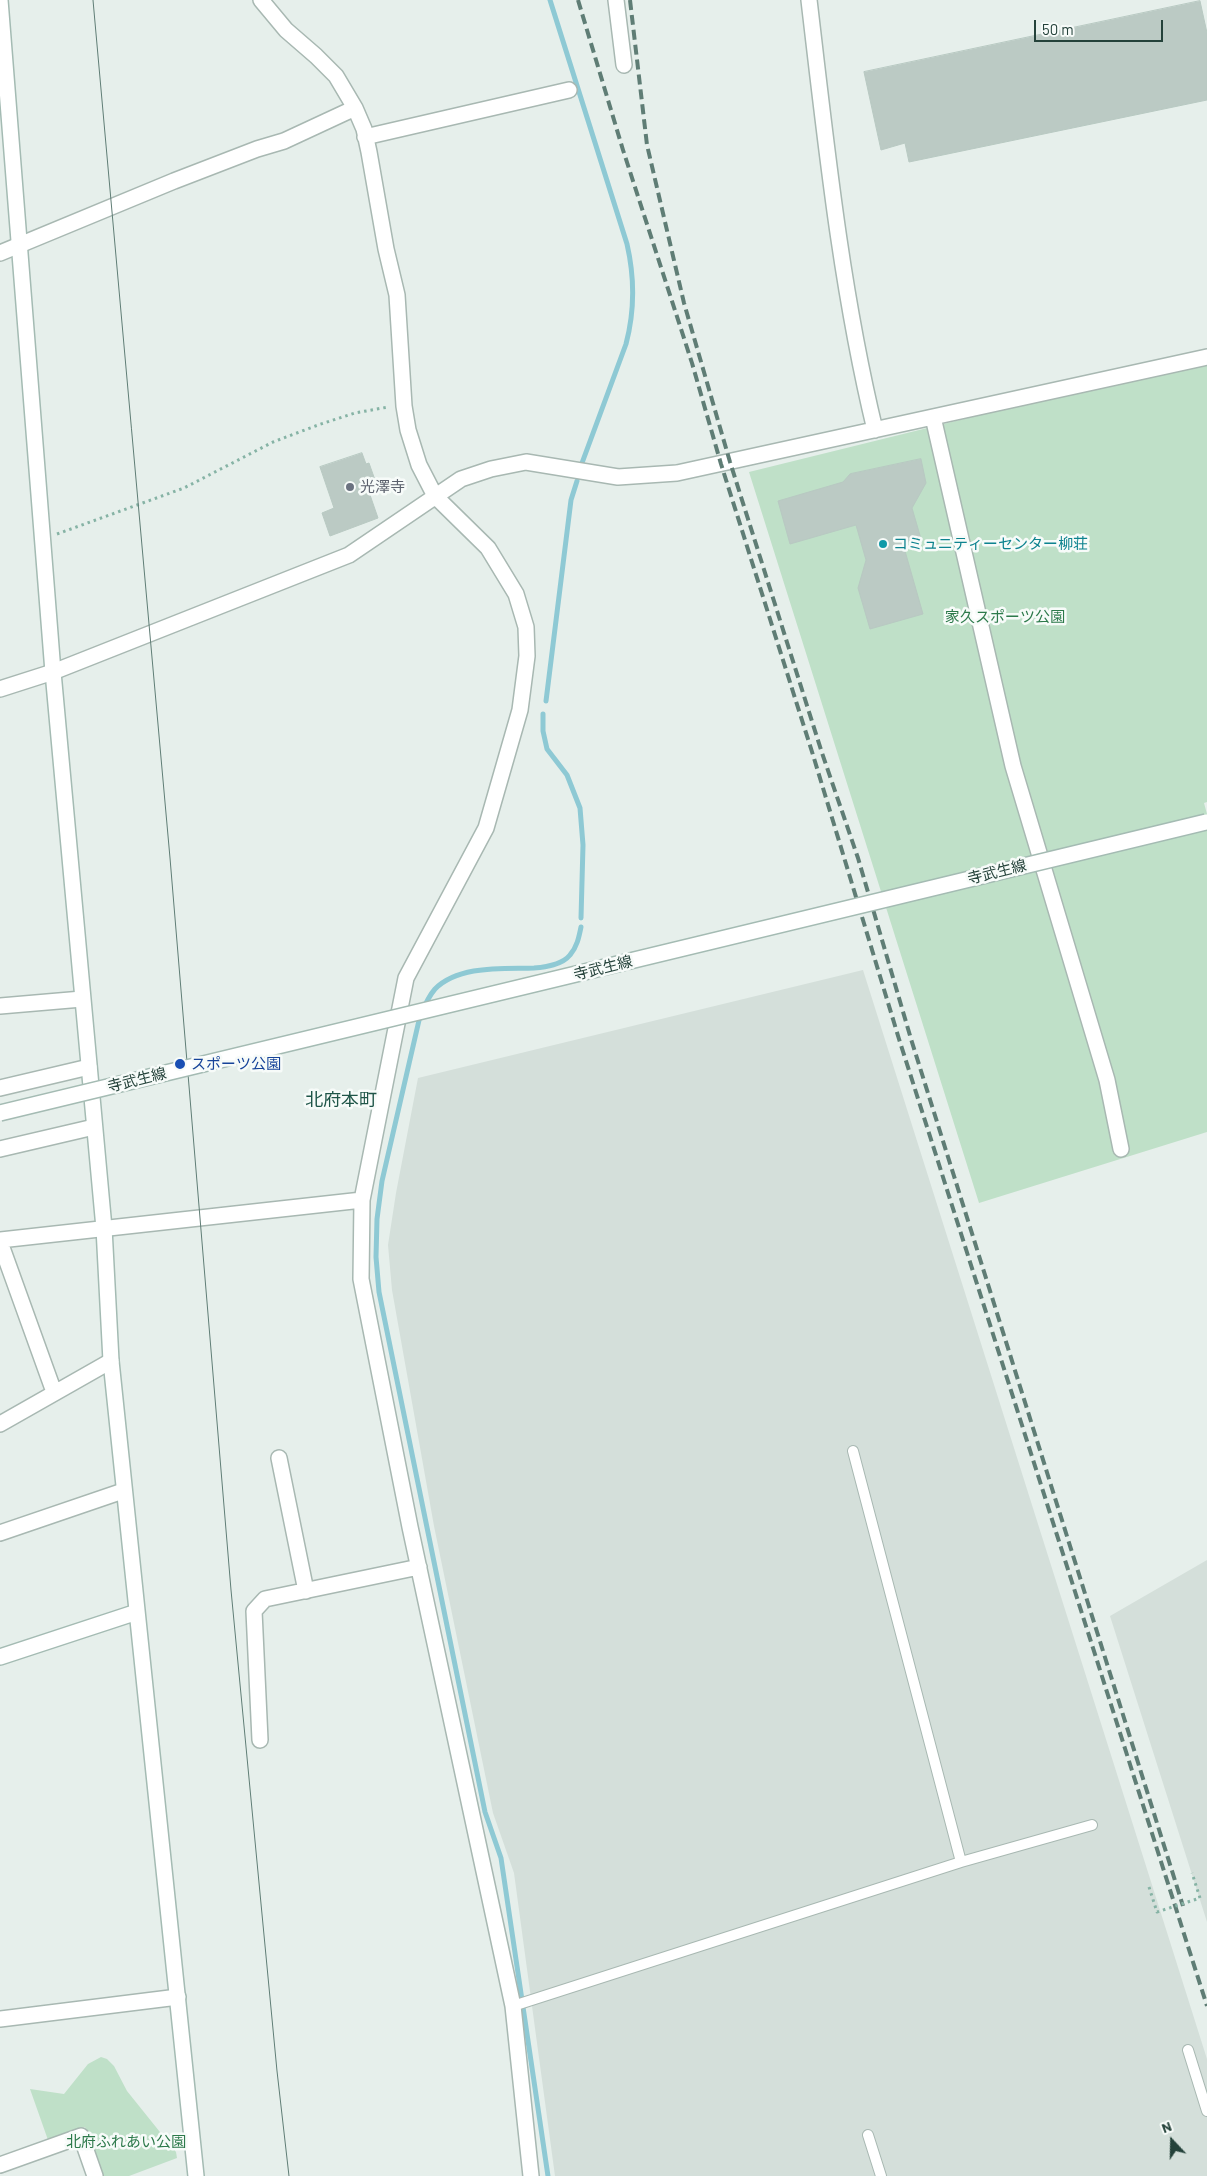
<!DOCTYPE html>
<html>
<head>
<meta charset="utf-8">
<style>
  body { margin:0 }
  #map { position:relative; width:1207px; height:2176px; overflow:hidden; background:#e6efeb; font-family:Barlow,sans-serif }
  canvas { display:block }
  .north { position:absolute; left:1147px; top:2116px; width:50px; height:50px; -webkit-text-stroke:4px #f7fbf9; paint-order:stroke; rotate:339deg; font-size:14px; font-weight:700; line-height:20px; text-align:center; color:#24423a }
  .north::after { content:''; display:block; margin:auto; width:18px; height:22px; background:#24423a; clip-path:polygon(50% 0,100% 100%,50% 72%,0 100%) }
  .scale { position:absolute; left:1034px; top:20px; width:129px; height:22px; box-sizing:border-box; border:2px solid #24423a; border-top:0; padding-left:6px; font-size:15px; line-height:18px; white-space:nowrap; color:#24423a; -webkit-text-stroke:4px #f7fbf9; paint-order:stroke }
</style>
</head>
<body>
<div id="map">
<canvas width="1207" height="2176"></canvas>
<div class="north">N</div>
<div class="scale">50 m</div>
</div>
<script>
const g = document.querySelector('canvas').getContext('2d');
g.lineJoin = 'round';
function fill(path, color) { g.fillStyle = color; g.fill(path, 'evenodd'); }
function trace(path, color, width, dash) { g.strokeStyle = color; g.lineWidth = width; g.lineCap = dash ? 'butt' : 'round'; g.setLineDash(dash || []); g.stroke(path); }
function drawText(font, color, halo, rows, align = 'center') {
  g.font = font + ' Barlow,"Noto Sans JP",sans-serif'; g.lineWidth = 5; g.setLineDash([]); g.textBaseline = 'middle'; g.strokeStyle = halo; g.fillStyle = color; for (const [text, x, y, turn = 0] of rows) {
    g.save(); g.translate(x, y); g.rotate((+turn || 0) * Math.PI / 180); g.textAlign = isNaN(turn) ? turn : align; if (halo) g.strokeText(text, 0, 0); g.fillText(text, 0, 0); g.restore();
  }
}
fill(new Path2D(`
  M863,970L1207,2059V2176H555L514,1873L493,1813L434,1526L392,1290L388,1245L396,1193L418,1078Z
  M1207,1560V1922L1110,1616Z`), '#d4dfda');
fill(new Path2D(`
  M1207,359V802L1204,803L1207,814V1132L979,1203L749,472Z
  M101,2057L107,2059L114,2066L127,2091L176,2152L177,2158L129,2176H103L85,2127L48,2140L30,2089L64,2094L88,2064Z`), '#bfe0c8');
trace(new Path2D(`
  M550,0L627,244C635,279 635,310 626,344L582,463
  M546,701L571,500L577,481
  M543,714V731L547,749L567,775L580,808L583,845L581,918
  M548,2176L501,1858L485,1812L379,1292L376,1257L377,1219L382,1181L420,1016C424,1007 428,997 435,989C459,965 503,969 534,968C546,967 562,965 570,955C577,947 579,937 581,927`), '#8ec9d4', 5);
const building = new Path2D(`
  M1200,1L1207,33V100L909,162L905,143L881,150L864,72Z
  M362,453L366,464L369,463L375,480L370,482L373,491L369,492L378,518L330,536L322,513L334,508L320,467Z
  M921,459L926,483L912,508L921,539L903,544L923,614L870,629L858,588L866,560L856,525L790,544L778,501L843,482L850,474Z`);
fill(building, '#bbcac4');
trace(building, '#b8c9c2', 1);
const lane = new Path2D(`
  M853,1451L961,1862
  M513,2006L961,1862L1092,1825
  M1188,2050L1207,2111
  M868,2135L881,2176`);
const street = new Path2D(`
  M261,0L286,30L316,56L336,76L355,108L364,129L369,152L386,249L397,295L404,406L408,430L419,465L435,496L488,548L516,594L526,627L527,656L520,710L486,828L406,978L362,1200L361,1279L410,1527L513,2006L531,2176
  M616,0L624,65
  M809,0C826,144 841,289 875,430
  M365,137L569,90
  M0,253L174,181L257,149L284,141L355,108
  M933,417L1013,766L1107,1080L1121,1149
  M0,689L53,672L349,555L461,479L491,469L526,462L618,477L677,473L1207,357
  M0,1006L82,999
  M0,1088L89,1067
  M0,1149L94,1127
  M0,1240L362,1200
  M0,1242L54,1392
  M0,1424L111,1361
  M279,1458L306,1591
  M0,1533L123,1491
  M260,1740L254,1611L265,1599L419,1567
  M0,2019L178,1997
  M0,2165L81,2136L95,2176`);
const secondary = new Path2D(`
  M0,0L53,672L104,1228L111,1361L196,2176
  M0,1657L137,1612`);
trace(lane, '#a8b8b2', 12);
trace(street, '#a8b8b2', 18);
trace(secondary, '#a4bbb3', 18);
trace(new Path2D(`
  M57,534L184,488L273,442L318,425L355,413L388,407`), '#86b3a5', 3, [2.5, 4]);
trace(lane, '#fff', 10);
trace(street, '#fff', 15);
trace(secondary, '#fff', 15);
trace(new Path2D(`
  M93,0L170,858L231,1590L277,2071L289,2176`), '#5f7d75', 1);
trace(new Path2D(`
  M578,0L623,150L692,363L721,464L813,755L899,1039L1207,2006
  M630,0L647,145L684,303L730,462L822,753L858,858L911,1039L1183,1906`), '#5f7d75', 4, [10, 5]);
const secondaryBridge = new Path2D(`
  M0,1113L1206,822`);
trace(secondaryBridge, '#a4bbb3', 18, []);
trace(new Path2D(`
  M1149,1887L1157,1912L1200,1898L1192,1873`), '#86b3a5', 3, [2.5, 4]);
trace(secondaryBridge, '#fff', 15);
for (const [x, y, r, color] of [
  [350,487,5,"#6b7280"],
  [883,544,5,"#0f9aa8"],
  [180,1064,6,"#1a4fb4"]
]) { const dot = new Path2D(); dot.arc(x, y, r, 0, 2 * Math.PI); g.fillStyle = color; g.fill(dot); trace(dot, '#f7fbf9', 2); }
drawText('15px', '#5b616d', '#f7fbf9', [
  ["光澤寺",360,487]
], 'left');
drawText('15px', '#0d838f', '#f7fbf9', [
  ["コミュニティーセンター柳荘",893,544]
], 'left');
drawText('15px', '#2d7a4b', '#f7fbf9', [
  ["家久スポーツ公園",1005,617],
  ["北府ふれあい公園",126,2142]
]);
drawText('15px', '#24423a', '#f7fbf9', [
  ["寺武生線",997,872,-14],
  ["寺武生線",603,968,-14],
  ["寺武生線",137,1080,-14]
]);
drawText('15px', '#164399', '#f7fbf9', [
  ["スポーツ公園",191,1064]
], 'left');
drawText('18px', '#1f5548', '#f7fbf9', [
  ["北府本町",341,1100]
]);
</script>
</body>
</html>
